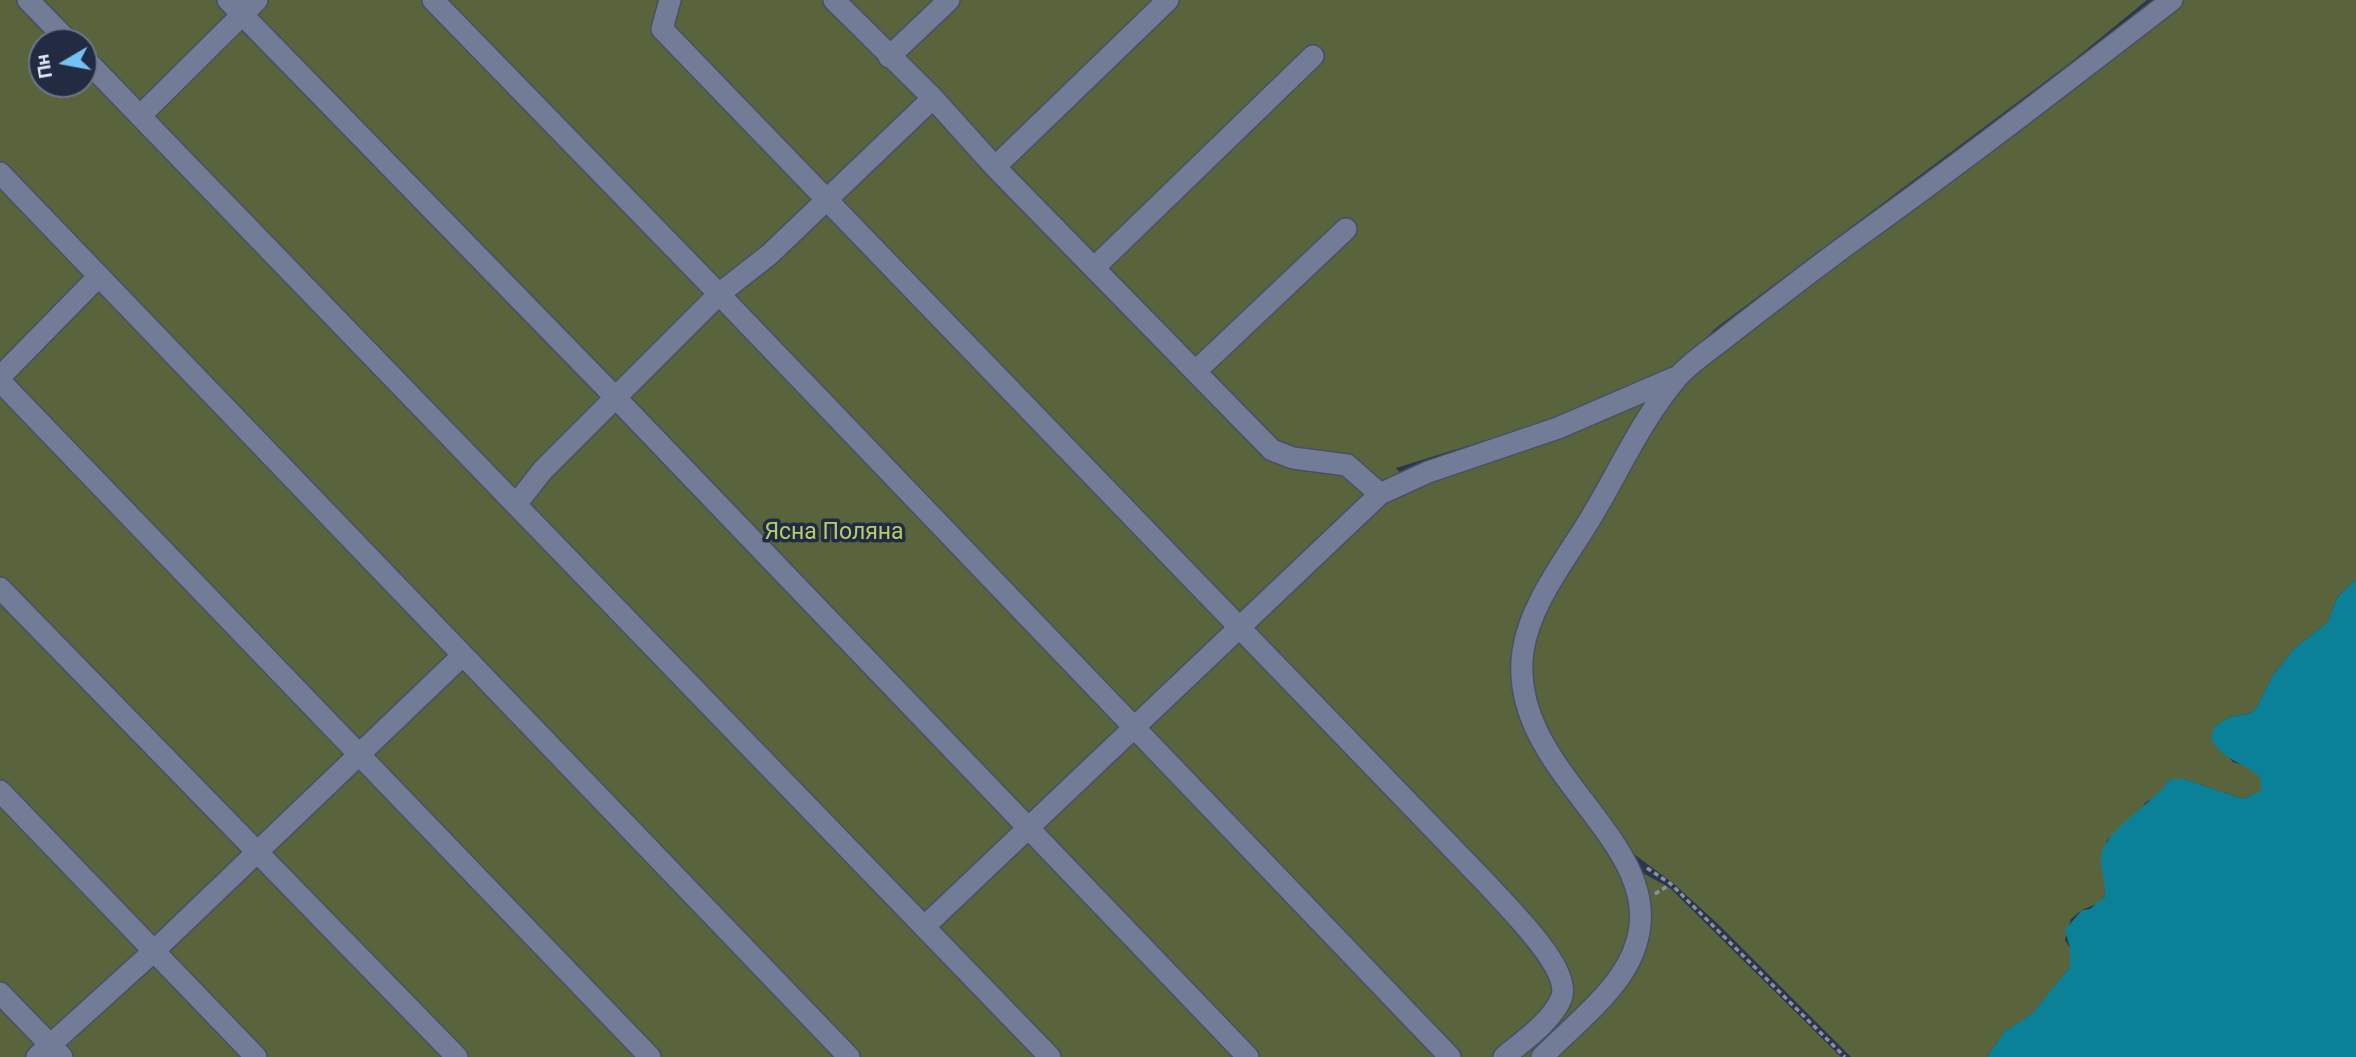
<!DOCTYPE html>
<html>
<head>
<meta charset="utf-8">
<style>
  body { margin:0 }
  #map { position:relative; width:2356px; height:1057px; overflow:hidden; background:#2d354d; font-family:Roboto,sans-serif }
  canvas { display:block }
  .north { position:absolute; left:28px; top:28px; width:70px; height:70px; box-sizing:border-box; background:#232b42; border:2px solid #6e7589; border-radius:50%; rotate:260deg; font-size:19px; font-weight:700; line-height:28px; text-align:center; color:#dfe5f4 }
  .north::after { content:''; display:block; margin:auto; width:24px; height:32px; background:#73c1f5; clip-path:polygon(50% 0,100% 100%,50% 72%,0 100%) }
</style>
</head>
<body>
<div id="map">
<canvas width="2356" height="1057"></canvas>
<div class="north">Пн</div>
</div>
<script>
const g = document.querySelector('canvas').getContext('2d');
g.lineJoin = 'round';
function fill(path, color) { g.fillStyle = color; g.fill(path, 'evenodd'); }
function trace(path, color, width, dash) { g.strokeStyle = color; g.lineWidth = width; g.lineCap = dash ? 'butt' : 'round'; g.setLineDash(dash || []); g.stroke(path); }
function drawText(font, color, halo, rows, align = 'center') {
  g.font = font + ' Roboto,sans-serif'; g.lineWidth = 7; g.setLineDash([]); g.textBaseline = 'middle'; g.strokeStyle = halo; g.fillStyle = color; for (const [text, x, y, turn = 0] of rows) {
    g.save(); g.translate(x, y); g.rotate((+turn || 0) * Math.PI / 180); g.textAlign = isNaN(turn) ? turn : align; if (halo) g.strokeText(text, 0, 0); g.fillText(text, 0, 0); g.restore();
  }
}
fill(new Path2D(`
  M0,0H2147L2070,63L1716,328L1675,368L1584,410L1396,468L1413,487L1648,398L1515,649L1514,683L1531,744L1557,785L1585,822L1617,859L1670,888L1841,1057H0ZM42,42H84V84H42Z
  M2181,0H2356V579L2337,598L2328,622L2295,648L2273,675L2257,707L2251,713L2230,717L2216,726L2211,736L2233,762L2249,766L2260,777L2262,791L2243,799L2184,779H2170L2161,794L2146,802L2135,817L2107,840L2102,867L2106,877L2105,895L2099,903L2082,910L2071,919L2065,940L2070,948V967L2032,1015L2005,1031L1987,1057H1851L1718,924L1673,883L1623,846L1571,775L1535,710L1530,651L1552,598L1682,381Z`), '#5a643c');
fill(new Path2D(`
  M2356,579V1057H1987L2005,1031L2032,1014L2070,967V948L2065,930L2082,910L2090,909L2105,896C2106,880 2100,869 2101,857C2104,829 2154,804 2170,779H2184L2243,799L2261,791L2260,777C2243,761 2219,760 2211,736L2215,726L2230,717L2251,713L2257,707L2273,675L2295,648L2328,622L2337,598Z`), '#0b8198');
const minor = new Path2D(`
  M28,0L69,42
  M228,0L617,399L1248,1057
  M433,0L719,294L1450,1057
  M670,0L662,29L1488,885C1507,907 1574,970 1561,999C1551,1022 1523,1041 1504,1057
  M834,0L933,98L995,167L1272,450L1293,458L1347,465L1380,494L924,927
  M889,57L949,0
  M84,58L1050,1057
  M140,116L257,0
  M995,167L1168,0
  M0,173L849,1057
  M1095,267L1313,56
  M1196,371L1346,229
  M0,377L99,276
  M0,381L650,1057
  M1380,494L1428,472L1558,428L1674,378
  M517,503L543,470L719,294L770,254L933,98
  M0,588L457,1057
  M0,791L256,1057
  M0,993L62,1057
  M37,1057L154,951L463,655
  M1542,1057C1566,1033 1602,1003 1621,975C1702,853 1504,783 1523,651C1530,605 1563,563 1587,524C1617,476 1639,423 1676,379C1690,362 1713,348 1730,334C1775,299 1820,264 1866,231C1970,156 2071,78 2172,0`);
trace(minor, '#4a5064', 24);
trace(new Path2D(`
  M1647,868L1671,884L1845,1057
  M1655,894L1671,884`), '#8990a3', 3.5, [5, 3.5]);
trace(minor, '#727c97', 21);
drawText('23px', '#b4cd6b', '#232b42', [
  ["Ясна Поляна",834,533]
]);
</script>
</body>
</html>
